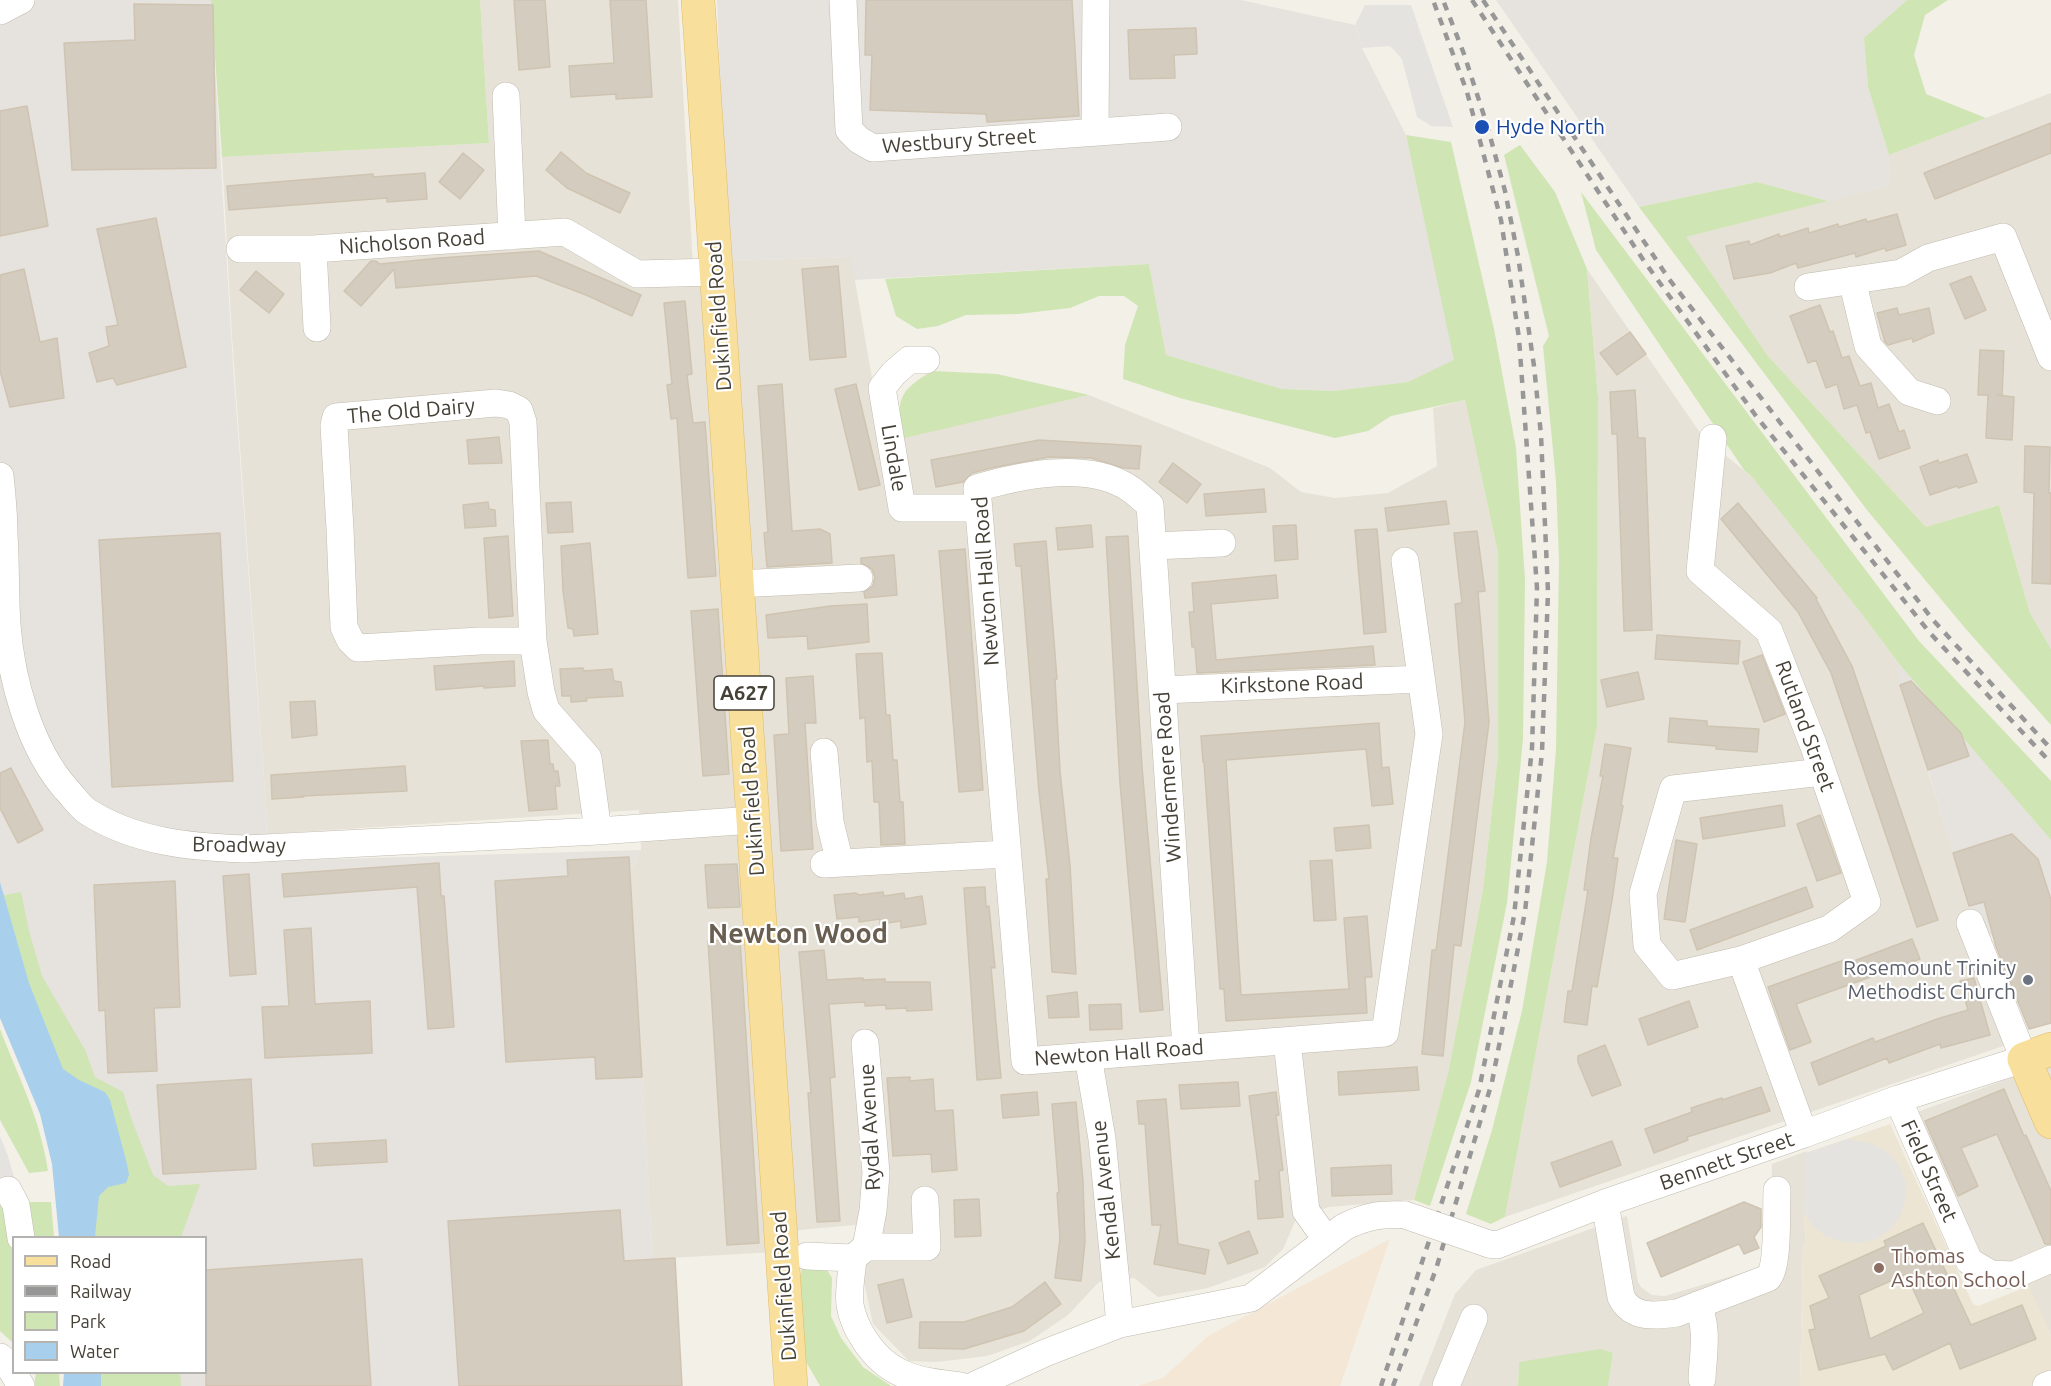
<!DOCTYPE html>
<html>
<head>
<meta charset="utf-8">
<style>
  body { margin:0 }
  #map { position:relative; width:2051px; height:1386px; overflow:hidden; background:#f3f0e8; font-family:Ubuntu,sans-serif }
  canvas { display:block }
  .legend { position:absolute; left:12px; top:1236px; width:195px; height:138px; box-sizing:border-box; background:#fff; border:2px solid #b5b3af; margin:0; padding:8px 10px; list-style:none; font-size:18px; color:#464137 }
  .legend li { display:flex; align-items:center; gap:12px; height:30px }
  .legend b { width:30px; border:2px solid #b5b3af }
</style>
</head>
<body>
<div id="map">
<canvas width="2051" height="1386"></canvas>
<ul class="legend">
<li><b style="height:8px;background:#f9df9c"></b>Road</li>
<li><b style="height:8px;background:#979797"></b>Railway</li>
<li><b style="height:16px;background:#cfe5b3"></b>Park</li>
<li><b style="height:16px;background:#a8d0ed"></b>Water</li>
</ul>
</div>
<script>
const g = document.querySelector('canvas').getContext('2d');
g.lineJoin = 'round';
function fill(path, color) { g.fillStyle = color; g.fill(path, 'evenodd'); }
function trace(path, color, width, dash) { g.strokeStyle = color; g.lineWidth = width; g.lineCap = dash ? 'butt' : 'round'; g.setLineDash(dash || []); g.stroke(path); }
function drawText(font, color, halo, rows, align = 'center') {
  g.font = font + ' Ubuntu,sans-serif'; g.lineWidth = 4.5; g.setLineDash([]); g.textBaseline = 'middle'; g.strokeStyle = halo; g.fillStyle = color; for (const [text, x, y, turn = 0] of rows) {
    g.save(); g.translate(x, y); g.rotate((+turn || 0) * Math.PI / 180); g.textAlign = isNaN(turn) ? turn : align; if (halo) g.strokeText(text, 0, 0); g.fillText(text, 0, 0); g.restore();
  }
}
fill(new Path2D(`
  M480,0H678L694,285L728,261L851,257L883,442L1089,395L1270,468L1301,492L1335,498L1388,493L1437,466L1433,408L1465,400L1498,553V755L1483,889L1449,1069L1414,1200L1329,1207L1297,1217L1283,1249L1265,1267L1208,1288L1158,1297L1134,1278L1099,1282L1068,1315L1030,1341L987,1356L937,1362L909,1361L873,1324L863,1278L855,1225L799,1230L774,1252L653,1259L630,872L641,850L639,810L268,834L232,337L222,157L489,143Z
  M2051,93V649L2030,613L1999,505L1926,527L1768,356L1685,237L1890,185L1889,155Z
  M1587,269L1703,437L1752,477L1861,613L1900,665L1897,671L1977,930L2009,1044L1505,1217L1597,727L1598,398Z
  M2051,1063V1336L2028,1286L2005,1264L1985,1258L1971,1242L1912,1114Z
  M1807,1151L1804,1224L1806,1241L1803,1249L1800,1386H1608L1613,1354L1519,1362L1518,1386H1419L1455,1294L1476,1270L1627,1216L1638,1282L1641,1287L1652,1295L1665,1296L1765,1266L1770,1256L1772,1164Z`), '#e7e2d7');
fill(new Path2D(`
  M1390,1239L1340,1386H1138L1163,1378L1208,1336Z`), '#f4e7d5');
fill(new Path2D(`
  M0,0H211L233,366L270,861L641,850L630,872L653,1259L675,1258L682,1386H82V1373L206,1372V1238L79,1237L0,966Z
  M717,0H1241L1355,25L1362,48L1406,135L1455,361L1408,382L1333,391L1282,389L1166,355L1149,264L854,280L850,257L728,261Z
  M1496,0H1907L1864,38L1868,87L1889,155L1890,185L1828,201L1757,182L1639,207Z
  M1900,665L2051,840V917L1979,939L1928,770L1900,685L1897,671Z`), '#e6e2dd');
fill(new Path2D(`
  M1890,1124L1973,1304L1978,1306L2029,1286L2051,1336V1381L2038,1386H1800L1803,1249L1806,1241L1804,1224L1806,1153Z`), '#ece5d3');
fill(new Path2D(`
  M211,0H480L489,143L222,157Z
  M1907,0H1948L1925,15L1914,55L1926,94L1986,118L1889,155L1868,87L1864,38Z
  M1406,135L1451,142L1494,329L1516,448L1525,580L1523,739L1507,903L1471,1082L1430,1206L1414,1200L1449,1069L1483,889L1498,755V553L1465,400L1391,416L1368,431L1335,438L1180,398L1123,379L1125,345L1138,306L1124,296H1099L1070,308L1018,314L966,315L938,326L917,329L896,316L885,279L1149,264L1166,355L1282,389L1333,391L1408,382L1454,360Z
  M1520,145L1555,192L1587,269L1598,398L1597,727L1505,1217L1491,1224L1466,1214L1492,1130L1522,1011L1547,862L1556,749L1559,561L1556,481L1543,346L1549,336L1504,155Z
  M1757,182L1828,201L1686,237L1768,356L1926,527L1999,505L2030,613L2051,649V725L1965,628L1867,510L1639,207Z
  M1581,192L1919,641L2051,781V840L1900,665L1861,613L1752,477L1744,470L1596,250Z
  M932,371L997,374L1089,395L900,439C899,398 896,393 932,371Z
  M21,892L29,931L42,976L85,1050L95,1077L123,1092L131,1118L153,1175L168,1186L200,1184L181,1237H79L0,896Z
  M0,1029C19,1079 40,1117 48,1171L29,1173L0,1120Z
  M0,1191L21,1202H51L54,1237L14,1238L13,1343L0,1331Z
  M804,1261L824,1265L832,1278L831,1316L841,1338L863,1367L891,1386H820L805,1360L800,1277Z
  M1600,1349L1613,1353L1608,1386H1518L1519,1362Z
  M36,1373H59L60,1386H34Z
  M82,1373H180L181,1386H82Z`), '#cfe5b3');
fill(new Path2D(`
  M1365,5H1411L1453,127L1431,126L1417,117L1402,59L1390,46L1362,48L1355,25Z
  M0,1136L8,1156L16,1184L0,1191Z
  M1847,1139L1870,1143L1886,1151L1898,1164L1905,1180L1906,1198L1901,1214L1891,1229L1876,1239L1860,1243L1843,1242L1827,1237L1814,1227L1804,1213L1806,1153Z`), '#e5e3e0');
fill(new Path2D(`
  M0,882L29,983L63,1069L79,1080L105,1092L110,1100L127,1164L129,1175L126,1183L108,1187L99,1196L95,1237H59L52,1164L40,1114L0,1018Z
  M64,1373H101V1386H63Z`), '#a8d0ed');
const building = new Path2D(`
  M514,0H545L550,67L519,70Z
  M610,0H646L652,97L616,99V94L571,97L569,66L614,63Z
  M866,0H1072L1079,116L987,122L986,114L870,110L872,55H865Z
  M134,4L213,5L216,168L72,170L64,43L135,40Z
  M1196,28L1197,54L1174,55L1175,78L1130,79L1128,30Z
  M27,106L48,226L0,236V111Z
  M2051,123V153L1935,199L1924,173Z
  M561,152L586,173L630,193L620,213L567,188L546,170Z
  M463,153L484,170L460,199L439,182Z
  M425,173L427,199L387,202V198L229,210L227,186L373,174V177Z
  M1897,214L1906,245L1886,251L1885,248L1856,257L1855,253L1798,268L1796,263L1770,273L1734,279L1726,246L1749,241L1750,245L1779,234L1780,237L1808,228L1809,233L1838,224L1839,227L1866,219L1867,222Z
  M156,218L186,367L117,385L113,378L97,382L89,353L109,346L106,327L118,325L97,229Z
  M539,251L641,295L632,316L586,295L536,276L396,288L394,269L361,306L344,291L371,261H376L380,264L440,258Z
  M838,266L846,357L810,360L802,269Z
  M24,269L40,342L57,338L64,398L10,407L0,371V275Z
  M256,271L284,294L269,313L240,290Z
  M1971,276L1986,310L1965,319L1950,284Z
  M685,301L692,374L687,375L693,423L705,422L716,576L688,578L677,418L671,419L667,385L672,384L664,303Z
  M1820,305L1830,332L1833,331L1842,358L1849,356L1860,386L1871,383L1878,408L1889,404L1899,432L1904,430L1910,448L1879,459L1870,432L1866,433L1857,405L1844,409L1837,384L1826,388L1816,360L1808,363L1790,316Z
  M1897,308L1899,315L1929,308L1934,333L1913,342L1912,338L1888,345L1885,342L1877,313Z
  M1630,332L1646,354L1617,375L1600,353Z
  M1980,350L2004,351L2002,396L1997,395L2014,397L2012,440L1986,438L1988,395H1978Z
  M782,384L792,531L820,529L830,534L832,563L767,567L764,533L768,532L758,386Z
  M856,384L880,485L859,490L835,389Z
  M1635,390L1638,438H1645L1652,630L1624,631L1617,434H1612L1610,392Z
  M499,437L502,463L469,464L467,440Z
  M1039,440L1141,446L1139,469L1124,468L1091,458L1049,457L991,468L972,473L963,482L936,487L931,460Z
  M2025,446L2050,447L2049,493H2051V584L2032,583L2034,493L2024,492Z
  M1967,454L1977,482L1958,488L1957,486L1930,495L1920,467L1938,460L1939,463Z
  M1173,463L1201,484L1187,503L1159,482Z
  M1264,489L1266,512L1206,516L1204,494Z
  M1446,501L1449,524L1388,531L1385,508Z
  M488,502L489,509L495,510L496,526L465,528L463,505Z
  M571,502L573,532L548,533L546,503Z
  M1738,503L1817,598L1816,599L1852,666L1938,920L1917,927L1831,673L1798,612L1721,519Z
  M1091,525L1093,547L1058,550L1056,528Z
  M1296,525L1298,559L1275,561L1273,526Z
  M1377,529L1386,632L1364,634L1355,530Z
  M1477,531L1485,591L1478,592L1489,722L1461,946L1454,945L1443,1056L1422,1054L1432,950H1436L1465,722L1455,604L1462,603L1454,533Z
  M220,533L233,781L112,787L99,540Z
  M508,536L513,616L489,618L484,538Z
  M1128,536L1142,767L1163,1010L1140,1012L1120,783L1106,537Z
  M1046,541L1057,679H1055L1060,771L1070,865L1076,974L1052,972L1046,879H1049L1039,792L1021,566H1016L1014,544Z
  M590,543L598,634L574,636L573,629L568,628L563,591L561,546Z
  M965,549L983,790L959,792L939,551Z
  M894,555L897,595L865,598L864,592L873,586L875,577L872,569L861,563V558Z
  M1276,575L1278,598L1211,604L1216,660L1373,646L1375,665L1197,673L1195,647H1192L1189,612H1194L1192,583Z
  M867,604L869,642L808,649L807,636L768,638L766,615L830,606Z
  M718,609L729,774L703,776L691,611Z
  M1657,635L1740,641L1738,664L1655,659Z
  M882,653L886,715H890L893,760H897L900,802H903L905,844L881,845L879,802H874L872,761L867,762L865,717L860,719L856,654Z
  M1762,655L1785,714L1764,722L1743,662Z
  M514,661L515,686L484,688V686L436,690L434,666Z
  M583,668L584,671L612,669L614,681L621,682L623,696L586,698L587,701L571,702V696H562L560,669Z
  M1638,672L1644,699L1607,707L1601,680Z
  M813,676L816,723H805L813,849L781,851L774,735L789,734L786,678Z
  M1911,681L1961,733L1969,756L1928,770L1900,685Z
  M315,701L317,735L292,738L290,702Z
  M1670,718L1707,721V726L1759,729L1757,752L1716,749V746L1668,742Z
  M1379,723L1382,768L1389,767L1393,804L1372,806L1366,749L1226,760L1241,995L1349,989L1344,918L1367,916L1372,977H1365L1367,1013L1226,1021L1224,989H1220L1204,762H1203L1201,736Z
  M548,740L550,764H553L554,771H558L560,786H555L557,809L529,811L521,741Z
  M1605,744L1631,748L1621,805L1623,806L1613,858H1618L1613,894L1597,987L1592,986L1587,1025L1564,1022L1568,991H1572L1588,890H1584L1591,838L1603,776H1600Z
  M405,766L407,791L303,796L304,797L272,799L271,775Z
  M11,768L43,830L18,843L0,808V773Z
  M1782,805L1785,826L1703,839L1700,818Z
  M1820,815L1841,873L1817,881L1797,824Z
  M1369,825L1371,848L1336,851L1334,828Z
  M2012,834L2038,859L2051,900V1023L2029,1029L1996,947L1984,902L1969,906L1953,853Z
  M1676,840L1697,844L1685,922L1664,919Z
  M629,857L642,1077L596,1079L595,1057L506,1062L495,881L568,876L567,860Z
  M1332,860L1336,920L1314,921L1310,861Z
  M439,863L441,896H444L454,1027L428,1029L417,887L284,897L282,874Z
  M737,864L740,907L708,908L705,865Z
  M249,874L256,974L230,976L223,876Z
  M175,881L180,1007L154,1008L157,1071L108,1073L105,1010L99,1011L94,885Z
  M985,887L986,907L989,906L995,968L991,967L1001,1078L977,1080L964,888Z
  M1806,887L1813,907L1697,950L1690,930Z
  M883,892L884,896L904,893L905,899L922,896L926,924L901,928V921L880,924V919L859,922V917L837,919L834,895L856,893L859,895Z
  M311,928L315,1004L370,1001L372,1053L265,1058L262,1007L289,1006L284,930Z
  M740,939L759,1243L727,1245L708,941Z
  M1912,939L1920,959L1796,1004L1811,1042L1790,1050L1768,987L1844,960L1846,964Z
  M824,950L827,980L863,978V980L885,979V982H930L932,1010L907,1011L906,1008L886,1009V1005L865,1006V1002L829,1004L835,1077L830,1078L840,1221L817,1222L808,1093H811L799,952Z
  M1974,978L1990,1035L1941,1048L1940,1044L1889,1063L1887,1058L1819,1085L1811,1063L1873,1038L1875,1042L1940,1018L1968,1010L1960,981Z
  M1077,992L1079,1017L1049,1018L1047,996Z
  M1689,1001L1698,1027L1648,1045L1639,1019Z
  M1121,1004L1122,1029L1090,1030L1089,1005Z
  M1605,1045L1621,1085L1592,1096L1578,1062V1056Z
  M1417,1067L1419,1090L1339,1095L1338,1072Z
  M910,1077V1081L933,1079L935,1111L953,1110L957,1170L932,1172L931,1154L893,1156L887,1078Z
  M251,1079L256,1169L163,1174L157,1085Z
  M1238,1082L1240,1106L1181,1109L1179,1085Z
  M1761,1087L1770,1111L1687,1137L1688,1140L1654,1153L1645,1129L1692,1112L1691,1108L1722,1098V1100Z
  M2004,1089L2024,1136L2026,1135L2051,1191V1244H2045L1997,1134L1961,1148L1978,1186L1958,1196L1925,1121Z
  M1037,1092L1039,1115L1003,1118L1001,1095Z
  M1276,1092L1279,1115H1276L1283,1170L1279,1171L1283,1217L1258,1219L1255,1181H1260L1249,1096Z
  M1166,1099L1178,1244L1209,1250L1205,1274L1154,1264L1161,1225H1152L1145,1124H1139L1137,1101Z
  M1076,1102L1083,1181L1085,1242L1081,1281L1055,1278L1060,1238L1057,1193H1059L1052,1104Z
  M386,1140L387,1162L314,1166L312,1144Z
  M1612,1141L1621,1165L1560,1187L1551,1163Z
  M1391,1165L1392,1194L1332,1196L1331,1168Z
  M979,1199L981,1236L955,1237L954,1200Z
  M1744,1202L1761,1209V1227L1754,1237L1759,1248L1744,1254L1739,1244L1661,1277L1647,1243Z
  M620,1210L624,1261L675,1258L682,1386H459L448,1221Z
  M1923,1223L1971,1325L2022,1305L2036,1339L1960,1369L1950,1343L1893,1370L1885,1354L1819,1370L1809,1330L1815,1329L1810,1306L1829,1298L1819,1276L1886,1246L1884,1241ZM1906,1274L1924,1313L1870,1339L1859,1295Z
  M1249,1231L1258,1253L1228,1264L1219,1243Z
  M362,1259L371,1386H206V1270Z
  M903,1279L912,1317L887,1323L878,1285Z
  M1045,1282L1061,1304L1024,1331L964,1349L919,1348L920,1322H964L1012,1307Z`);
fill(building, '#d4ccbe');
trace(building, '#cfc4b2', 1.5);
const minor = new Path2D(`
  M843,0L849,130L859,140L873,148L1168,127
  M0,11L21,0
  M506,96L512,236
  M1095,132L1096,0
  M240,249H313
  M1852,280L1868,346L1909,392L1937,401
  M1808,287L1901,273L1928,258L2003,237L2051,357
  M317,328L313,249L565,232L637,274L716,272
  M926,360H909L894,373L882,388L902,508H979
  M1713,438L1700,571L1769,631L1813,744L1867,902L1829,929L1741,960L1672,976L1647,945L1643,894L1673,789L1822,772
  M0,476C2,495 4,515 4,534C6,565 5,595 7,625C11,680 30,748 66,789C73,796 80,807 88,812C135,842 191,847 245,849L598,831L753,820
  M1153,546L1222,543
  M737,584L859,578
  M533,641H480L358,648L350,640L344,627L340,529L334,426L336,417L496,403L509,405L519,410L523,422L533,641L541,692L546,710L588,758L598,831
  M1162,690L1421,679
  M824,752L830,822L840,863
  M824,864L1007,854
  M1741,960L1804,1134
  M1287,1041L1306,1211L1326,1239
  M865,1043L876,1173L873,1211L866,1247
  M1186,1048L1150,505C1142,499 1134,490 1124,485C1082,462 1021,475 977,488L1025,1061L1385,1033L1429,734L1405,561
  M1088,1056L1102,1139L1120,1324
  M1898,1099L1969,1261L1991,1274L2014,1275L2051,1259
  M8,1190L16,1205L21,1238
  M1605,1203L1621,1297C1632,1319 1655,1316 1677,1313L1768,1278C1779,1266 1776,1209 1777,1190
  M1489,1244L1497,1245L1605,1203L1804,1134L1898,1099L2024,1059L1970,923
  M807,1256L853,1258L866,1247H927L925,1200
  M853,1258C852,1273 848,1290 850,1305C852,1316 858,1330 864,1339C888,1377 918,1381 960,1386
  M1697,1305C1709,1325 1703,1356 1702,1379
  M0,1357L8,1364L21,1386
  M973,1386L1045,1353L1120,1324L1251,1298L1344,1227C1366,1216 1380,1214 1405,1215
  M1446,1386L1474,1318
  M2046,1386L2051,1384`);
const major = new Path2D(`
  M698,0L791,1386
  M2051,1049L2024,1059L2051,1122`);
trace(minor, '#c1bbae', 28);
trace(major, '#debc6c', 34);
trace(minor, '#fff', 27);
trace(major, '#f9df9c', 33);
trace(new Path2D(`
  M1472,0L1644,261L1756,416L1930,633L2051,763
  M1483,0L1669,279L1933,620L2051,749
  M1381,1386L1479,1090L1514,916L1532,748L1537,588L1519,338L1501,220L1467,92L1433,0
  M1393,1386L1436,1269L1492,1082L1525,912L1542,752L1548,592L1541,435L1534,366L1518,256L1505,191L1487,125L1464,54L1443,0`), '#979797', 4.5, [8, 8]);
const minorBridge = new Path2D(`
  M1405,1215L1489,1244`);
trace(minorBridge, '#c1bbae', 28, []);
trace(minorBridge, '#fff', 27);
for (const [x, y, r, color] of [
  [1482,127,8,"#1a4fb4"],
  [2028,980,6,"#6b7280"],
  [1879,1268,6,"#8d6e63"]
]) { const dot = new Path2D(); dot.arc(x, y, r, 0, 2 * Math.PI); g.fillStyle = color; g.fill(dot); trace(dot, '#fff', 2); }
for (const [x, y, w] of [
  [744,693,60]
]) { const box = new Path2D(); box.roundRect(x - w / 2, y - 17, w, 34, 4.5); g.fillStyle = '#fff'; g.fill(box); trace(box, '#464137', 1.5); }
drawText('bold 20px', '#464137', null, [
  ["A627",744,693]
]);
drawText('21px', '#164399', '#fff', [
  ["Hyde North",1496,127]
], 'left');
drawText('21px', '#464137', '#fff', [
  ["Westbury Street",959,141,-4],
  ["Nicholson Road",412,242,-4],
  ["Dukinfield Road",719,316,-94],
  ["The Old Dairy",411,411,-5],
  ["Lindale",894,458,80],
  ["Newton Hall Road",986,581,-94],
  ["Kirkstone Road",1292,684,-2],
  ["Rutland Street",1805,726,70],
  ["Windermere Road",1168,777,-94],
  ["Dukinfield Road",752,801,-94],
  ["Broadway",239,845,1],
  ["Newton Hall Road",1119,1053,-4],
  ["Rydal Avenue",870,1127,-93],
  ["Bennett Street",1727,1161,-19],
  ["Field Street",1929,1171,66],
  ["Kendal Avenue",1106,1190,-96],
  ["Dukinfield Road",784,1286,-94]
]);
drawText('21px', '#5b616d', '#fff', [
  ["Rosemount Trinity",2016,968],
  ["Methodist Church",2016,992]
], 'right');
drawText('21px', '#785e54', '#fff', [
  ["Thomas",1891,1256],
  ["Ashton School",1891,1280]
], 'left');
drawText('bold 27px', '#695e4f', '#fff', [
  ["Newton Wood",798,934]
]);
</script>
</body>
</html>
